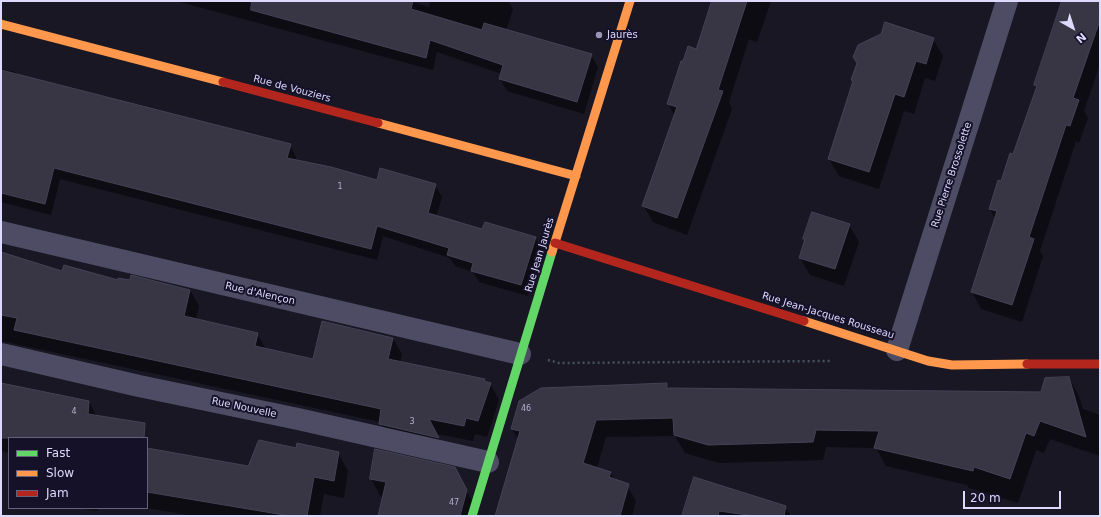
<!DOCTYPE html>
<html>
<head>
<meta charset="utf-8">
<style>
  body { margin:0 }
  #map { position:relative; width:1101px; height:517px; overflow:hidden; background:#181723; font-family:"DejaVu Sans",sans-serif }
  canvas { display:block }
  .frame { position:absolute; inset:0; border:2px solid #dedafe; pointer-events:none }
  .legend { position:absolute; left:8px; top:437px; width:140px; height:72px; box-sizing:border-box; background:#151129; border:1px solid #65617e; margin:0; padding:5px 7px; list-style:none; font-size:12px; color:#dedafe }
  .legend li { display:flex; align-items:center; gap:8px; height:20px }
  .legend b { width:20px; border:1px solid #65617e }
  .north { position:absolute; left:1053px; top:8px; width:40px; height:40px; -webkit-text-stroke:3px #151129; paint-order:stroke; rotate:141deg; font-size:11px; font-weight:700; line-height:16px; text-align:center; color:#dedafe }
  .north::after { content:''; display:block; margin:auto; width:14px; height:18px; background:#dedafe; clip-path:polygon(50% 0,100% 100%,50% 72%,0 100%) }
  .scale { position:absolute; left:963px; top:491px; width:98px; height:18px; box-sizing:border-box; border:2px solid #dedafe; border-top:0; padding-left:5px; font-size:12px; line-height:14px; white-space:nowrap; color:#dedafe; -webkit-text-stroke:3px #151129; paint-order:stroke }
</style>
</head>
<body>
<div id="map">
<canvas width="1101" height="517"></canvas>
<div class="frame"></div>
<ul class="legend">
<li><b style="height:5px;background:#63d668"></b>Fast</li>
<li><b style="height:5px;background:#ff974d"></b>Slow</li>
<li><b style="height:5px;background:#b3261e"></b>Jam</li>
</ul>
<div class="north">N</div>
<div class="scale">20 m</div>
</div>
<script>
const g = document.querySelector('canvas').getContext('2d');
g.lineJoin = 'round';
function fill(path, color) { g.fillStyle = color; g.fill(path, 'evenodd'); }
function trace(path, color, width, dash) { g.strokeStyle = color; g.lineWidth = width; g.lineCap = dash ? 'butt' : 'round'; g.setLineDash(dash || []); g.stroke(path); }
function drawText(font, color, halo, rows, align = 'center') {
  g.font = font + ' "DejaVu Sans",sans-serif'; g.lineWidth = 4; g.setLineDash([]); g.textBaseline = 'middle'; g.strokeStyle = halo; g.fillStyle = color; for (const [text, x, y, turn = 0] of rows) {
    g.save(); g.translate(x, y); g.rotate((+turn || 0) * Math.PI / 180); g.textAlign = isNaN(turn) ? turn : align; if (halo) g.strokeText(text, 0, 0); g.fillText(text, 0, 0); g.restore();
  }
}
fill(new Path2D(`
  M176,1H408L429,7L430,1H508L513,9L506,31L591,55L598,67L584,114L507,91L500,79L502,74L437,52L433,70Z
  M713,1H771L757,42L749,39L729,102L732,109L687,235L653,222L643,205L675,116L668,104L684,63L697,50Z
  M1068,1H1100V64L1084,111L1088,118L1079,143L1076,141L1040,251L1043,256L1022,322L981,309L972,292L995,218L990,209L1014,156L1037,89L1035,85Z
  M933,39L943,56L935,81L925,78L914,114L904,111L879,189L839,176L829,159L854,83L852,80Z
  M1,69L16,72L18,76L290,145L296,157V161L378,181L435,185L442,197L436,217L483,230L535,238L542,249L528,296L479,282L473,272L455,266L450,258L383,236L377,260L60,179L51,215L1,202Z
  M849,225L859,242L844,286L810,275L800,258L805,241L804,239Z
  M63,272L118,282L190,290L199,306L196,320L257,334L266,349L314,360L393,339L402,354L400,363L484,380L490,384L499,400L487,437L475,434L473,441L437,434L447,453L389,440L380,422L1,341V282Z
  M1069,378L1079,396L1083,409L1100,415V456L1050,439L1044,453L1036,450L1018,503L969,488L967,485L886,466L876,448L826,447L823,460L719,463L685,453L675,436L606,437L597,468L610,472L615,480L626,484L636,501L632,516H496L519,441L512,429L667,384L670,389L1041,393Z
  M1,384L89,402L97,417L125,438H9V453L1,451Z
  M147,449L249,467L297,449L338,453L348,471L344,498L324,494L320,516H194L146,508Z
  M371,479L464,486L476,509L474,516H379L383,497H381Z
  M686,506L785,507L791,516H692Z
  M75,508H98V511Z`), '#0007');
const building = new Path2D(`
  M252,1H413L411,9L482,30L484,23L592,54L577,102L499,79L503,65L430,40L426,58L251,10Z
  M712,1H747L718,90L723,91L677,218L642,206L677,107L667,104L681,61H683L688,46L696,49Z
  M1062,1H1100V20L1073,98L1079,100L1070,126L1066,125L1029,237L1034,239L1012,305L971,292L997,211L989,209L998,180L1001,181L1010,153L1013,154L1037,86L1034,85Z
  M885,22L934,38L926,64L916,61L904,97L895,94L869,172L828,159L853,81L851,80L857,63L853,57L858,45L881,34Z
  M1,70L291,144L287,158L331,167L377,180L380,168L436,184L428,213L482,229L485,222L536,237L521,285L471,271L473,263L447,255L449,248L377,226L371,249L54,168L45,204L1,193Z
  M812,212L850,224L835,269L799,258L805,239H803Z
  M1,252L62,271L64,265L118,280V278L130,280L131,275L190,290L184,316L258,333L255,346L313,359L322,321L393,338L388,359L485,379L484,381L491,383L478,421L466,418L464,426L429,419L439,438L379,424L381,409L14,330L17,318L1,315Z
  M1069,377L1086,437L1040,421L1034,436L1026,433L1010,479L974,467L973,471L874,448L879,431L816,430L813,442L708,445L674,435L673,418L596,420L583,463L611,472L609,477L629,484L620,516H495L520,431L511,429L519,401L541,388L667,383V388L1041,392L1045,378Z
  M1,383L89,401L88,414L145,423L144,438H1Z
  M259,440L296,448L297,443L339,452L334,481L314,477L307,516H290L147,492V448L248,466Z
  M375,449L455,467L467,490L460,516H378L386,482L370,479Z
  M694,477L786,506L784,516H755L719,511L718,516H682Z`);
fill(building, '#383545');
trace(building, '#454257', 1);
trace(new Path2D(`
  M548,360L559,363L831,361`), '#475361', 2.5, [2, 3]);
trace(new Path2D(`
  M1,232L520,354
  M897,350L1007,1
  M1,354L139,386L298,419L488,462`), '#4d4c64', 22);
trace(new Path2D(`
  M472,516L552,252`), '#63d668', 9);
trace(new Path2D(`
  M1,24L223,82
  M378,123L576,176
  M552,252L630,1
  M804,321L928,361L952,365L1027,364`), '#ff974d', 9);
trace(new Path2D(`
  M223,82L378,123
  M555,243L804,321
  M1027,364H1100`), '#b3261e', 9);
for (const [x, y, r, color] of [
  [599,35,4,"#9996b1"]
]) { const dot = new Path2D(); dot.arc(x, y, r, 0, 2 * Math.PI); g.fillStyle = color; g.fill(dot); trace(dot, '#151129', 1.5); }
drawText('8px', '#b4b1d0', null, [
  ["1",340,187],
  ["46",526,409],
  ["4",74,412],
  ["3",412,422],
  ["47",454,503]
]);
drawText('10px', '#dedafe', '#151129', [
  ["Jaurès",607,35]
], 'left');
drawText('10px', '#dedafe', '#151129', [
  ["Rue de Vouziers",292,89,15],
  ["Rue Pierre Brossolette",952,175,-72],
  ["Rue Jean Jaurès",540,255,-73],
  ["Rue d'Alençon",260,294,13],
  ["Rue Jean-Jacques Rousseau",828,316,17],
  ["Rue Nouvelle",244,408,12]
]);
</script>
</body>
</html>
